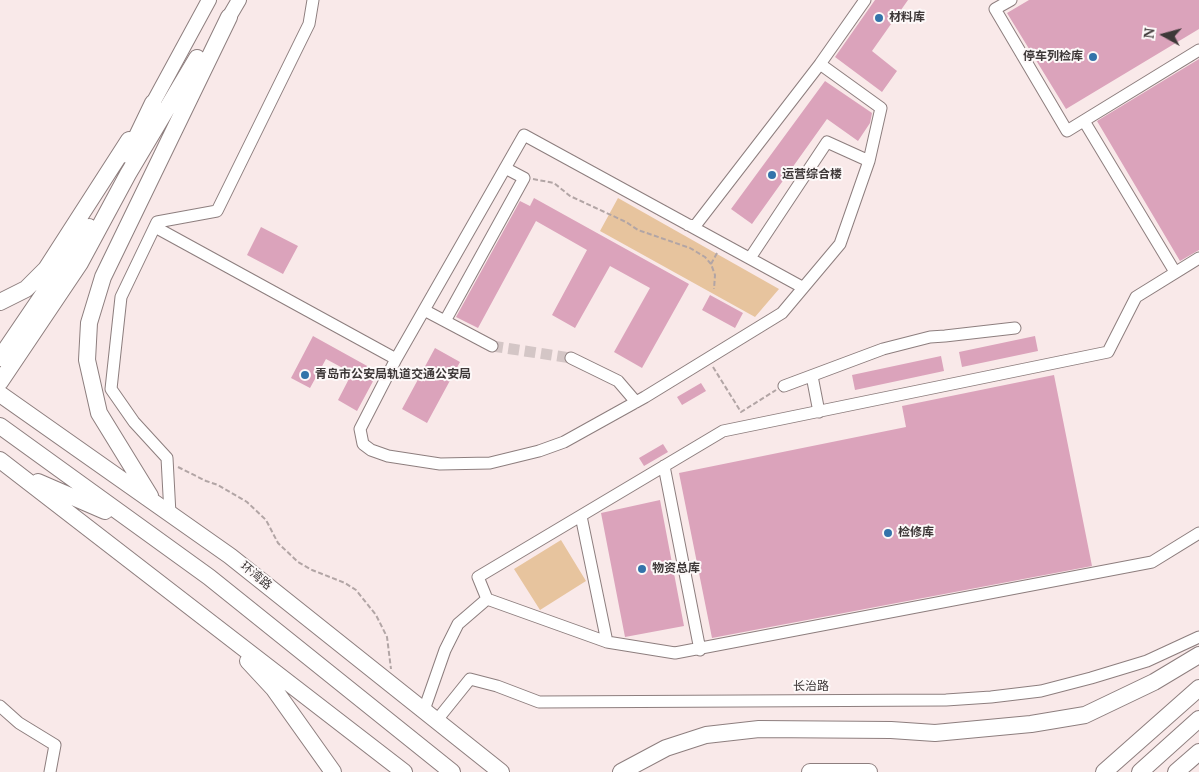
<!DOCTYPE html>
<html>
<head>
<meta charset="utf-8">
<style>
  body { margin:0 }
  #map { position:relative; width:1199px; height:772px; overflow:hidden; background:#f9e9e9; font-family:"PT Serif",serif }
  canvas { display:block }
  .north { position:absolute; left:1139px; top:10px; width:50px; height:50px; -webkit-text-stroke:4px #fdf9f9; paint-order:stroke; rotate:277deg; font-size:14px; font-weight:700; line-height:20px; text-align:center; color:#3e3838 }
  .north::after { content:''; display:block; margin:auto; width:18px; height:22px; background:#3e3838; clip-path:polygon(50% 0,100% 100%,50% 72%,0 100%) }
</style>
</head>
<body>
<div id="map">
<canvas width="1199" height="772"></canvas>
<div class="north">N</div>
</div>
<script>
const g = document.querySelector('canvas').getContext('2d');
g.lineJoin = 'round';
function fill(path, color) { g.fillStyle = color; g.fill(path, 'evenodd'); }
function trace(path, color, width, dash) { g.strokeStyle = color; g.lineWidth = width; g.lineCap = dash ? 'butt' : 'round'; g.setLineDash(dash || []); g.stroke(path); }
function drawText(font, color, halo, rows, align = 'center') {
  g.font = font + ' "PT Serif","Noto Sans SC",serif'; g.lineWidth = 4; g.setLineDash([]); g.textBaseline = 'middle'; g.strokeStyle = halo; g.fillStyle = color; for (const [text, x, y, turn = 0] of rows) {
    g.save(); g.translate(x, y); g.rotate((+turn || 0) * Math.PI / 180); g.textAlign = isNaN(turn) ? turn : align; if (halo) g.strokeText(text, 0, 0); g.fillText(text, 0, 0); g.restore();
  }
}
fill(new Path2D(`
  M618,198L779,289L755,317L600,231Z
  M561,540L586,581L540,610L514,569Z`), '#e7c49e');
fill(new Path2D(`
  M875,0H908L872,51L897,71L882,92L835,57Z
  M1029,0H1199V29L1066,109L1007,13Z
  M1199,59V250L1180,261L1097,121Z
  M825,81L872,113L870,123L858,141L827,119L752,224L731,209Z
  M534,198L689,284L642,368L614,352L650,288L610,266L575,328L552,315L587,250L536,221L478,328L456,317L520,201L530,206Z
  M261,227L298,246L283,274L247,255Z
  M710,295L743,313L735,328L702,310Z
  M313,336L378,372L357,411L338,400L352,373L326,359L310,388L291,378Z
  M1035,336L1038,351L962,367L959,352Z
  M435,348L460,362L427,423L402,409Z
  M941,356L944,371L855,390L852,375Z
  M1054,375L1092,566L712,638L679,473L906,427L902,406Z
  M701,383L706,391L682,405L677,397Z
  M663,444L668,452L644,466L639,458Z
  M660,500L684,626L625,637L601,513Z`), '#dba3bb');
trace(new Path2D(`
  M492,346L571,358`), '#d4c6c6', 11, [11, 5.5]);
const minor = new Path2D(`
  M1011,0L995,9L1067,131L1199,50
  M1084,121L1175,272
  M688,225L695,226L820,64L865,0
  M155,227L396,359L524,135L802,287
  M750,258L827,142L869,161L881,108L820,64
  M424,310L492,346
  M445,321L524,178L505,168
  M571,358L618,381L636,402
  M396,359L360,429L363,444L371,450L388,456L440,464L490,463L539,451L564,442L645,397L782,313L840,244L869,161
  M812,376L819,412
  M784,386L883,349L930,337L945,336L1015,328
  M664,466L700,650
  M170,514L167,458L134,422L111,389L121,297L157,222L217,211L309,24L313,0
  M581,516L607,642
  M487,599L607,642L675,653L1152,562L1199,533
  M0,706L19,723L55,745L50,772
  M424,710L445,650L458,624L487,599L478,577L723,431L1108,352L1136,297L1199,258
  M437,720L470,679L497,686L539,702L946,700L991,697L1041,691L1091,678L1147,661L1199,637`);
const major = new Path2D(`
  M229,17L239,0
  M153,103L209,0`);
const highway = new Path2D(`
  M128,155L153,103
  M0,302L26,289L46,269L129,140
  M0,358L89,227
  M0,382L80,263L128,174L197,58
  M0,394L230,556L501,772
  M0,426L209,577L452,772
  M0,460L404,772
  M38,482L105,511
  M150,496L99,413L87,360L89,323L103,277L229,17
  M248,661L274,689L333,772
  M621,772L666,748L706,735L759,729L891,730L935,733L1031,724L1085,715L1154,682L1199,655
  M810,772H869
  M1104,772L1199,688
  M1140,772L1199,719
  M1176,772L1199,752`);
trace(minor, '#8d7e7e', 13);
trace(major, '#8d7e7e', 16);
trace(highway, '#8d7e7e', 18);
trace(new Path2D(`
  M533,179L554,183L570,196L626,222L638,230L690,248L705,257L711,264L715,275L714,289
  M711,264L717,253
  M713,367L741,412L776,390
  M178,467L206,481L218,485L247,502L266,520L278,543L298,562L312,570L345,583L356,590L376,615L387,637L391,669`), '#b2a5a5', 2, [5, 2.5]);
trace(minor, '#fff', 11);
trace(major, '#fff', 14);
trace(highway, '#fff', 16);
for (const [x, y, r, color] of [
  [879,18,5,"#3373aa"],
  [1093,57,5,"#3373aa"],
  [772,175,5,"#3373aa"],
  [305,375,5,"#3373aa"],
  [888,533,5,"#3373aa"],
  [642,569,5,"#3373aa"]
]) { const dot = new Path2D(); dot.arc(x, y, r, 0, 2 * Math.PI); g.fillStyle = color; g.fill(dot); trace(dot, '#fdf9f9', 2); }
drawText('bold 12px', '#3e3838', '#fdf9f9', [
  ["材料库",889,18],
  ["停车列检库",1083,57,"right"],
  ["运营综合楼",782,175],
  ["青岛市公安局轨道交通公安局",315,375],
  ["检修库",898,533],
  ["物资总库",652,569]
], 'left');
drawText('12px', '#3e3838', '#fdf9f9', [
  ["环湾路",256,576,39],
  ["长治路",811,687]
]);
</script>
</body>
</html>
